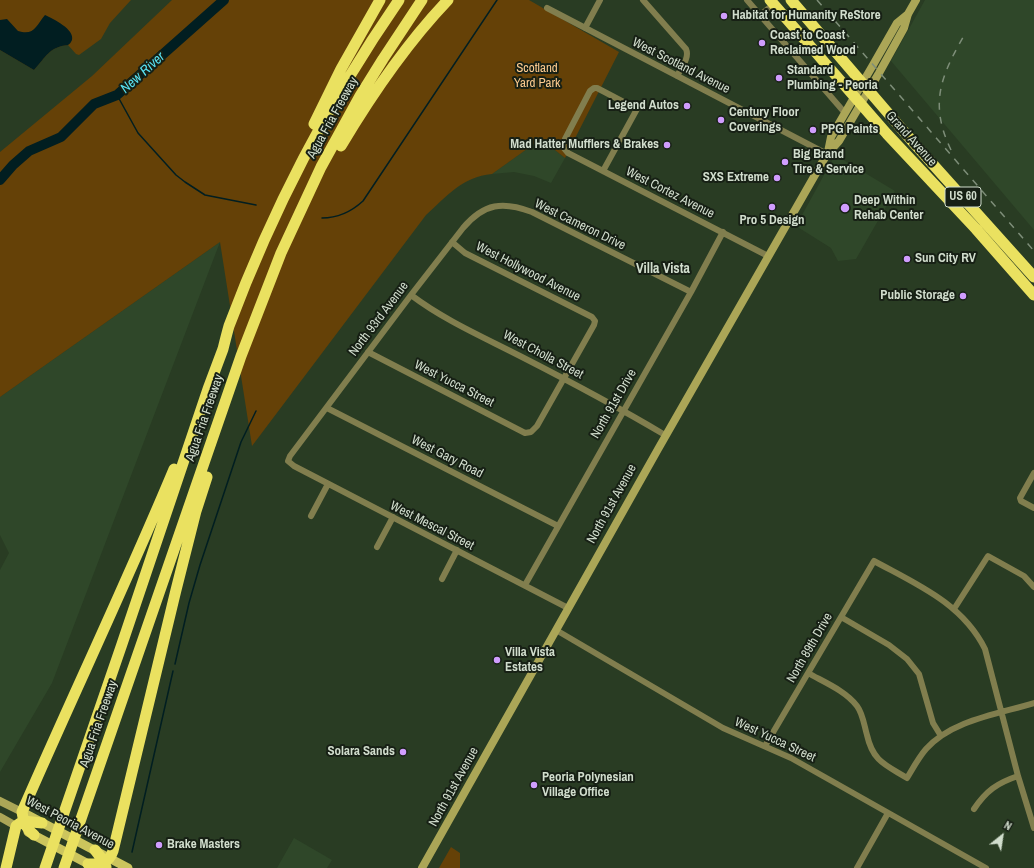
<!DOCTYPE html>
<html>
<head>
<meta charset="utf-8">
<style>
  body { margin:0 }
  #map { position:relative; width:1034px; height:868px; overflow:hidden; background:#293c23; font-family:"Archivo Narrow",sans-serif }
  canvas { display:block }
  .north { position:absolute; left:982px; top:816px; width:40px; height:40px; -webkit-text-stroke:3px #172015; paint-order:stroke; rotate:30deg; font-size:11px; font-weight:700; line-height:16px; text-align:center; color:#d1ddcd }
  .north::after { content:''; display:block; margin:auto; width:14px; height:18px; background:#d1ddcd; clip-path:polygon(50% 0,100% 100%,50% 72%,0 100%) }
</style>
</head>
<body>
<div id="map">
<canvas width="1034" height="868"></canvas>
<div class="north">N</div>
</div>
<script>
const g = document.querySelector('canvas').getContext('2d');
g.lineJoin = 'round';
function fill(path, color) { g.fillStyle = color; g.fill(path, 'evenodd'); }
function trace(path, color, width, dash) { g.strokeStyle = color; g.lineWidth = width; g.lineCap = dash ? 'butt' : 'round'; g.setLineDash(dash || []); g.stroke(path); }
function drawText(font, color, halo, rows, align = 'center') {
  g.font = font + ' "Archivo Narrow",sans-serif'; g.lineWidth = 4; g.setLineDash([]); g.textBaseline = 'middle'; g.strokeStyle = halo; g.fillStyle = color; for (const [text, x, y, turn = 0] of rows) {
    g.save(); g.translate(x, y); g.rotate((+turn || 0) * Math.PI / 180); g.textAlign = isNaN(turn) ? turn : align; if (halo) g.strokeText(text, 0, 0); g.fillText(text, 0, 0); g.restore();
  }
}
fill(new Path2D(`
  M925,0H1034V230L891,61Z
  M541,139L565,158L551,183L534,176L514,172L492,174Z
  M835,155L895,191L856,259L838,261L831,248L796,226Z
  M220,242L52,683L0,772V570L9,553L0,535V397Z
  M294,838L332,860L327,868H277Z`), '#2f4729');
fill(new Path2D(`
  M0,0H131L110,23L101,39L79,55L76,54L68,45C49,47 46,57 34,70L0,50Z
  M172,0H529L619,52L565,158L541,139L492,174C462,177 447,196 426,215L252,446L220,242L0,397V152L92,76Z
  M451,847L460,853V868H439Z`), '#654107');
fill(new Path2D(`
  M45,15C53,19 75,29 72,40C71,42 70,44 68,45C49,47 46,57 34,70L0,50V20L7,19L18,31C34,36 36,26 45,15Z`), '#011e21');
trace(new Path2D(`
  M117,95L138,133L176,175L185,182L205,195L256,205
  M322,218C339,218 351,212 363,201L497,0
  M175,664L189,603L200,565L241,442L256,411
  M132,852L173,671`), '#011e21', 1.5);
trace(new Path2D(`
  M0,180L13,165L29,151L61,137L94,104L117,95L224,0`), '#011e21', 10);
trace(new Path2D(`
  M643,0L686,49C690,58 681,68 677,76
  M747,0L845,113
  M547,8L827,154
  M760,15L774,4
  M585,28L600,0
  M603,171L637,109L597,88H594L590,91L565,139L563,147L568,153L768,256
  M411,295C444,320 483,337 520,356C569,381 618,407 665,435
  M368,352L525,433L531,432L537,426L594,325L595,321L592,317L465,253L452,242
  M327,408L558,526
  M1034,473L1020,498L1021,501L1034,508
  M311,516L328,484
  M377,547L393,517
  M442,579L457,550
  M525,585L691,292L723,232
  M568,608L294,466L288,461L290,456L411,295L463,228C484,203 503,201 532,212L691,292
  M954,609L988,556L1024,576L1034,587
  M841,617L889,645L907,659L919,674L933,723L941,736
  M556,630L723,728L791,758L986,868
  M808,673C824,682 846,691 857,706C863,714 864,725 867,735C873,762 886,765 907,778C913,768 919,757 926,749C952,720 998,714 1034,703
  M765,746L874,561C916,584 962,603 985,649L1018,776L1034,828
  M974,809C986,791 997,783 1018,776
  M857,868L888,813`), '#817e4e', 6);
trace(new Path2D(`
  M828,152L831,137L873,65L897,23L908,14
  M0,801L22,812
  M0,817L16,826
  M422,868C556,629 690,391 827,154L839,141L879,73L904,28L908,14L916,0`), '#aba657', 8);
trace(new Path2D(`
  M22,812L128,868
  M28,832L94,867`), '#ccc55d', 9);
trace(new Path2D(`
  M770,0L887,134L976,229L1034,295
  M791,0L912,141L1034,277
  M314,124L341,69L380,0
  M341,146C372,94 406,44 448,0
  M34,835C26,829 23,822 22,812C72,697 126,584 174,469
  M95,850L102,859L106,867
  M88,864C101,864 109,863 113,851L176,590L196,511L207,477
  M6,868L16,826L23,821L42,823
  M45,868L122,644L208,389C213,376 218,362 223,349C225,341 227,333 229,326C272,211 329,101 399,0
  M64,868L241,356L281,253L321,167L360,96L383,59L422,0`), '#eae160', 11);
trace(new Path2D(`
  M817,0L1034,251
  M951,150C928,102 942,74 966,32`), '#7e8e79', 1.5, [7, 7]);
for (const [x, y, r, color] of [
  [724,16,4,"#d09dfe"],
  [762,43,4,"#d09dfe"],
  [779,78,4,"#d09dfe"],
  [687,106,4,"#d09dfe"],
  [721,120,4,"#d09dfe"],
  [813,130,4,"#d09dfe"],
  [667,145,4,"#d09dfe"],
  [785,162,4,"#d09dfe"],
  [777,178,4,"#d09dfe"],
  [772,207,4,"#d09dfe"],
  [845,208,5,"#d09dfe"],
  [907,259,4,"#d09dfe"],
  [963,296,4,"#d09dfe"],
  [497,660,4,"#d09dfe"],
  [403,752,4,"#d09dfe"],
  [534,785,4,"#d09dfe"],
  [159,845,4,"#d09dfe"]
]) { const dot = new Path2D(); dot.arc(x, y, r, 0, 2 * Math.PI); g.fillStyle = color; g.fill(dot); trace(dot, '#172015', 1.5); }
for (const [x, y, w] of [
  [963,197,36]
]) { const box = new Path2D(); box.roundRect(x - w / 2, y - 10, w, 20, 3); g.fillStyle = '#172015'; g.fill(box); trace(box, '#d1ddcd', 1); }
drawText('bold 12px', '#d1ddcd', null, [
  ["US 60",963,197]
]);
drawText('bold 13px', '#d1ddcd', '#172015', [
  ["Habitat for Humanity ReStore",732,16],
  ["Coast to Coast",770,36],
  ["Reclaimed Wood",770,51],
  ["Standard",787,71],
  ["Plumbing - Peoria",787,86],
  ["Legend Autos",679,106,"right"],
  ["Century Floor",729,113],
  ["Coverings",729,128],
  ["PPG Paints",821,130],
  ["Mad Hatter Mufflers & Brakes",659,145,"right"],
  ["Big Brand",793,155],
  ["Tire & Service",793,170],
  ["SXS Extreme",769,178,"right"],
  ["Deep Within",854,201],
  ["Rehab Center",854,216],
  ["Pro 5 Design",772,221,"center"],
  ["Sun City RV",915,259],
  ["Public Storage",955,296,"right"],
  ["Villa Vista",505,653],
  ["Estates",505,668],
  ["Solara Sands",395,752,"right"],
  ["Peoria Polynesian",542,778],
  ["Village Office",542,793],
  ["Brake Masters",167,845]
], 'left');
drawText('13px', '#d1ddcd', '#172015', [
  ["West Scotland Avenue",681,66,27],
  ["Agua Fria Freeway",333,118,-61],
  ["Grand Avenue",911,139,48],
  ["West Cortez Avenue",670,193,27],
  ["West Cameron Drive",580,225,26],
  ["West Hollywood Avenue",528,272,27],
  ["North 93rd Avenue",379,319,-53],
  ["West Cholla Street",543,355,28],
  ["West Yucca Street",454,384,27],
  ["North 91st Drive",614,404,-60],
  ["Agua Fria Freeway",205,418,-71],
  ["West Gary Road",447,457,27],
  ["North 91st Avenue",612,504,-61],
  ["West Mescal Street",432,526,27],
  ["North 89th Drive",810,648,-60],
  ["Agua Fria Freeway",99,724,-71],
  ["West Yucca Street",775,740,25],
  ["North 91st Avenue",454,787,-61],
  ["West Peoria Avenue",70,823,28]
]);
drawText('13px', '#fdcb8f', '#172015', [
  ["Scotland",537,69],
  ["Yard Park",537,84]
]);
drawText('italic 14px', '#59e2f2', '#172015', [
  ["New River",143,73,-42]
]);
drawText('bold 14px', '#d1ddcd', '#172015', [
  ["Villa Vista",663,269]
]);
</script>
</body>
</html>
